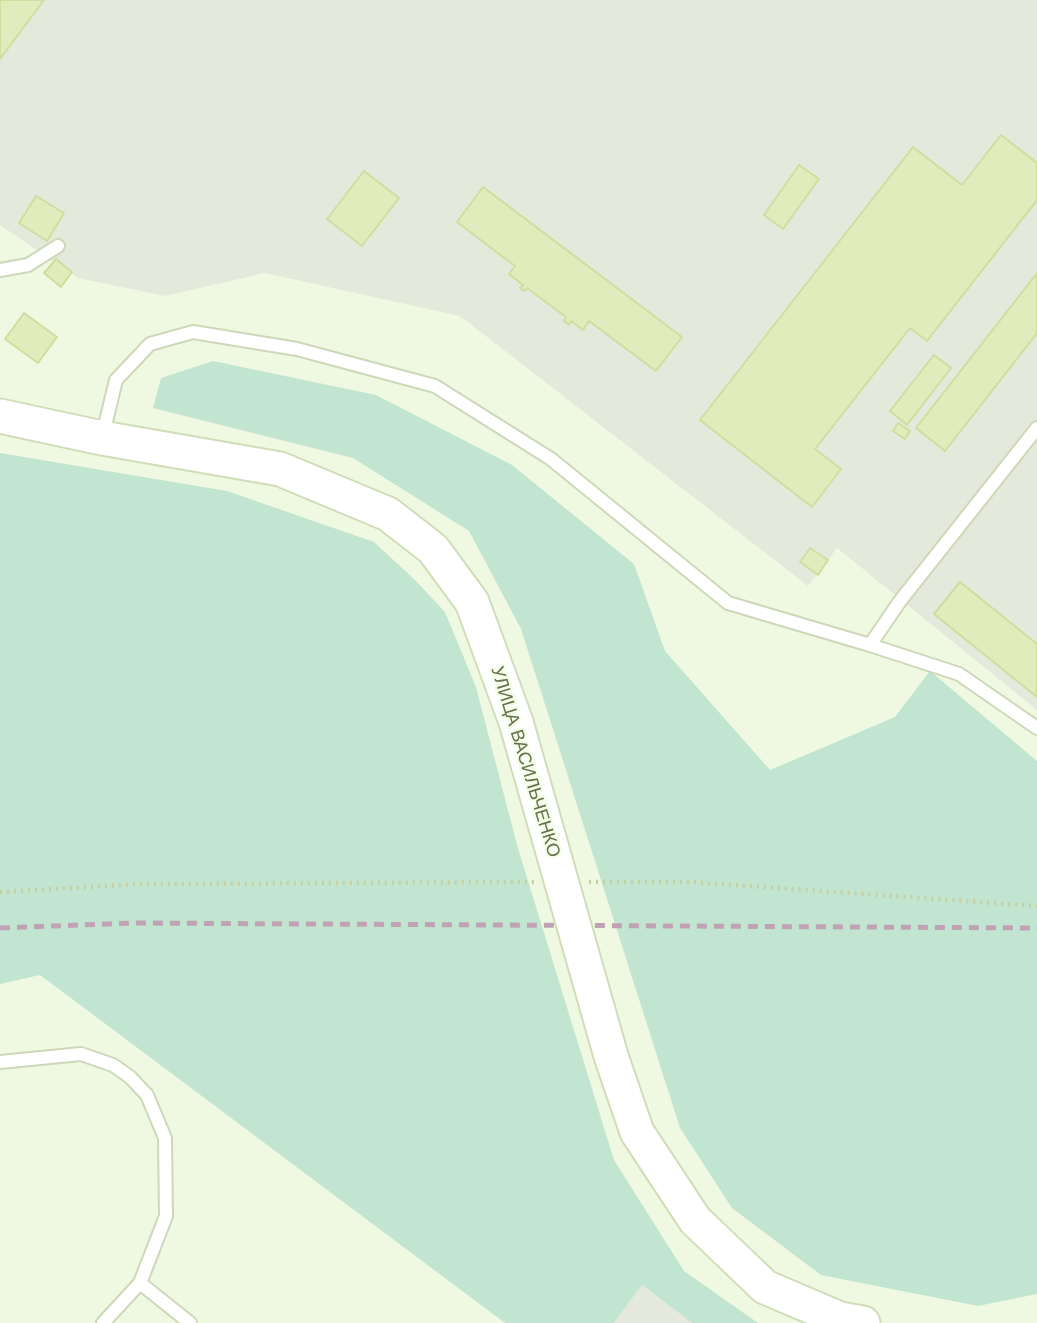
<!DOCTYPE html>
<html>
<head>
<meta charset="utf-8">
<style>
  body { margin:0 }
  canvas { display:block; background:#eff9e1 }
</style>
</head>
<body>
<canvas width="1037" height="1323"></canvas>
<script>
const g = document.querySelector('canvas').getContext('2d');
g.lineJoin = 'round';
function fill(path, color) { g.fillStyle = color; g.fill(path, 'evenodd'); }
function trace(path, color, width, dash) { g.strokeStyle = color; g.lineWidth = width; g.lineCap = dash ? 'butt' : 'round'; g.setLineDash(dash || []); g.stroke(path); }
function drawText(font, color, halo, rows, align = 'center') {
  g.font = font + ' Helvetica,sans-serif'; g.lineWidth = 5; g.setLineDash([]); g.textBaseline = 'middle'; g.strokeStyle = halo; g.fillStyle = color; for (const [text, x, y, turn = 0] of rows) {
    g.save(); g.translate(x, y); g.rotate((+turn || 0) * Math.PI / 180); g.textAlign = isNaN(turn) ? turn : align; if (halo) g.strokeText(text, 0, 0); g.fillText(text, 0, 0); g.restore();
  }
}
fill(new Path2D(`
  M0,0H1037V710L837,548L808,586L460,316L265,273L165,296L78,278L0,225Z
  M642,1285L692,1323H614Z`), '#e5e9dc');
fill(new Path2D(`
  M213,361L376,395L512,465L634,564L665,651L770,770L895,717L930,671L1037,761V1294L978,1306L821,1275L732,1208L680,1128L521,629L469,531L353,458L153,408L161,378Z
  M0,453L227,491L374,542L415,580L445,612L476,687L517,845L614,1160L684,1271L758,1323H692L642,1285L614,1323H505L40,975L0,984Z`), '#c2e5d1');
const building = new Path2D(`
  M0,0H44L0,59Z
  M1001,135L1037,163V200L927,341L910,328L815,449L841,469L812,507L700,420L913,147L962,185Z
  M799,165L819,179L783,229L764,215Z
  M364,171L399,198L362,246L327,219Z
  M483,187L682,337L656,371L589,321L583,330L571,321L569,325L564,321L566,317L527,288L524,291L520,288L523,285L509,274L515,266L457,222Z
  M36,196L64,213L47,241L19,223Z
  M56,259L72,272L61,287L44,273Z
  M1037,273V333L945,451L916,428Z
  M24,313L57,337L38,363L5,339Z
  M934,355L951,368L907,425L890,411Z
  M898,423L910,431L905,439L893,431Z
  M810,548L828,560L818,575L800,562Z
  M960,582L1037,644V697L934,614Z`);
fill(building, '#e1ecbc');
trace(building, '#d0dd9e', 2);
const service = new Path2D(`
  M0,270L28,265L58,246
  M102,438L116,380L150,344L193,332L297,349L435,386L551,459L728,603L870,645L900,601L1037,428
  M870,645L959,674L1037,728
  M0,1062L81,1054L113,1065L130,1077L147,1095L165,1138L166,1216L140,1283L103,1323
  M140,1283L190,1323`);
const secondary = new Path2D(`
  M0,416L102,438L280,469L388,514L433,549L472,602L516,722
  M611,1056L637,1132L695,1220L765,1287L840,1319L863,1323`);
trace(service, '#ced8b9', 16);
trace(secondary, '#d1dcb8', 37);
trace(new Path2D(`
  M589,882H691L1037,906
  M0,892L141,884L534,882`), '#c5d09f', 4.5, [2, 5]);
trace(service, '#fff', 12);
trace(secondary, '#fff', 33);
trace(new Path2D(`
  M0,928L133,923L1037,928`), '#c1a2b5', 5, [10, 7]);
const secondaryBridge = new Path2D(`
  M516,722L611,1056`);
trace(secondaryBridge, '#d1dcb8', 37, []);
trace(secondaryBridge, '#fff', 33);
drawText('18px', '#676e4b', '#f3fde7', [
  ["УЛИЦА ВАСИЛЬЧЕНКО",525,762,73]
]);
</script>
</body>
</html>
